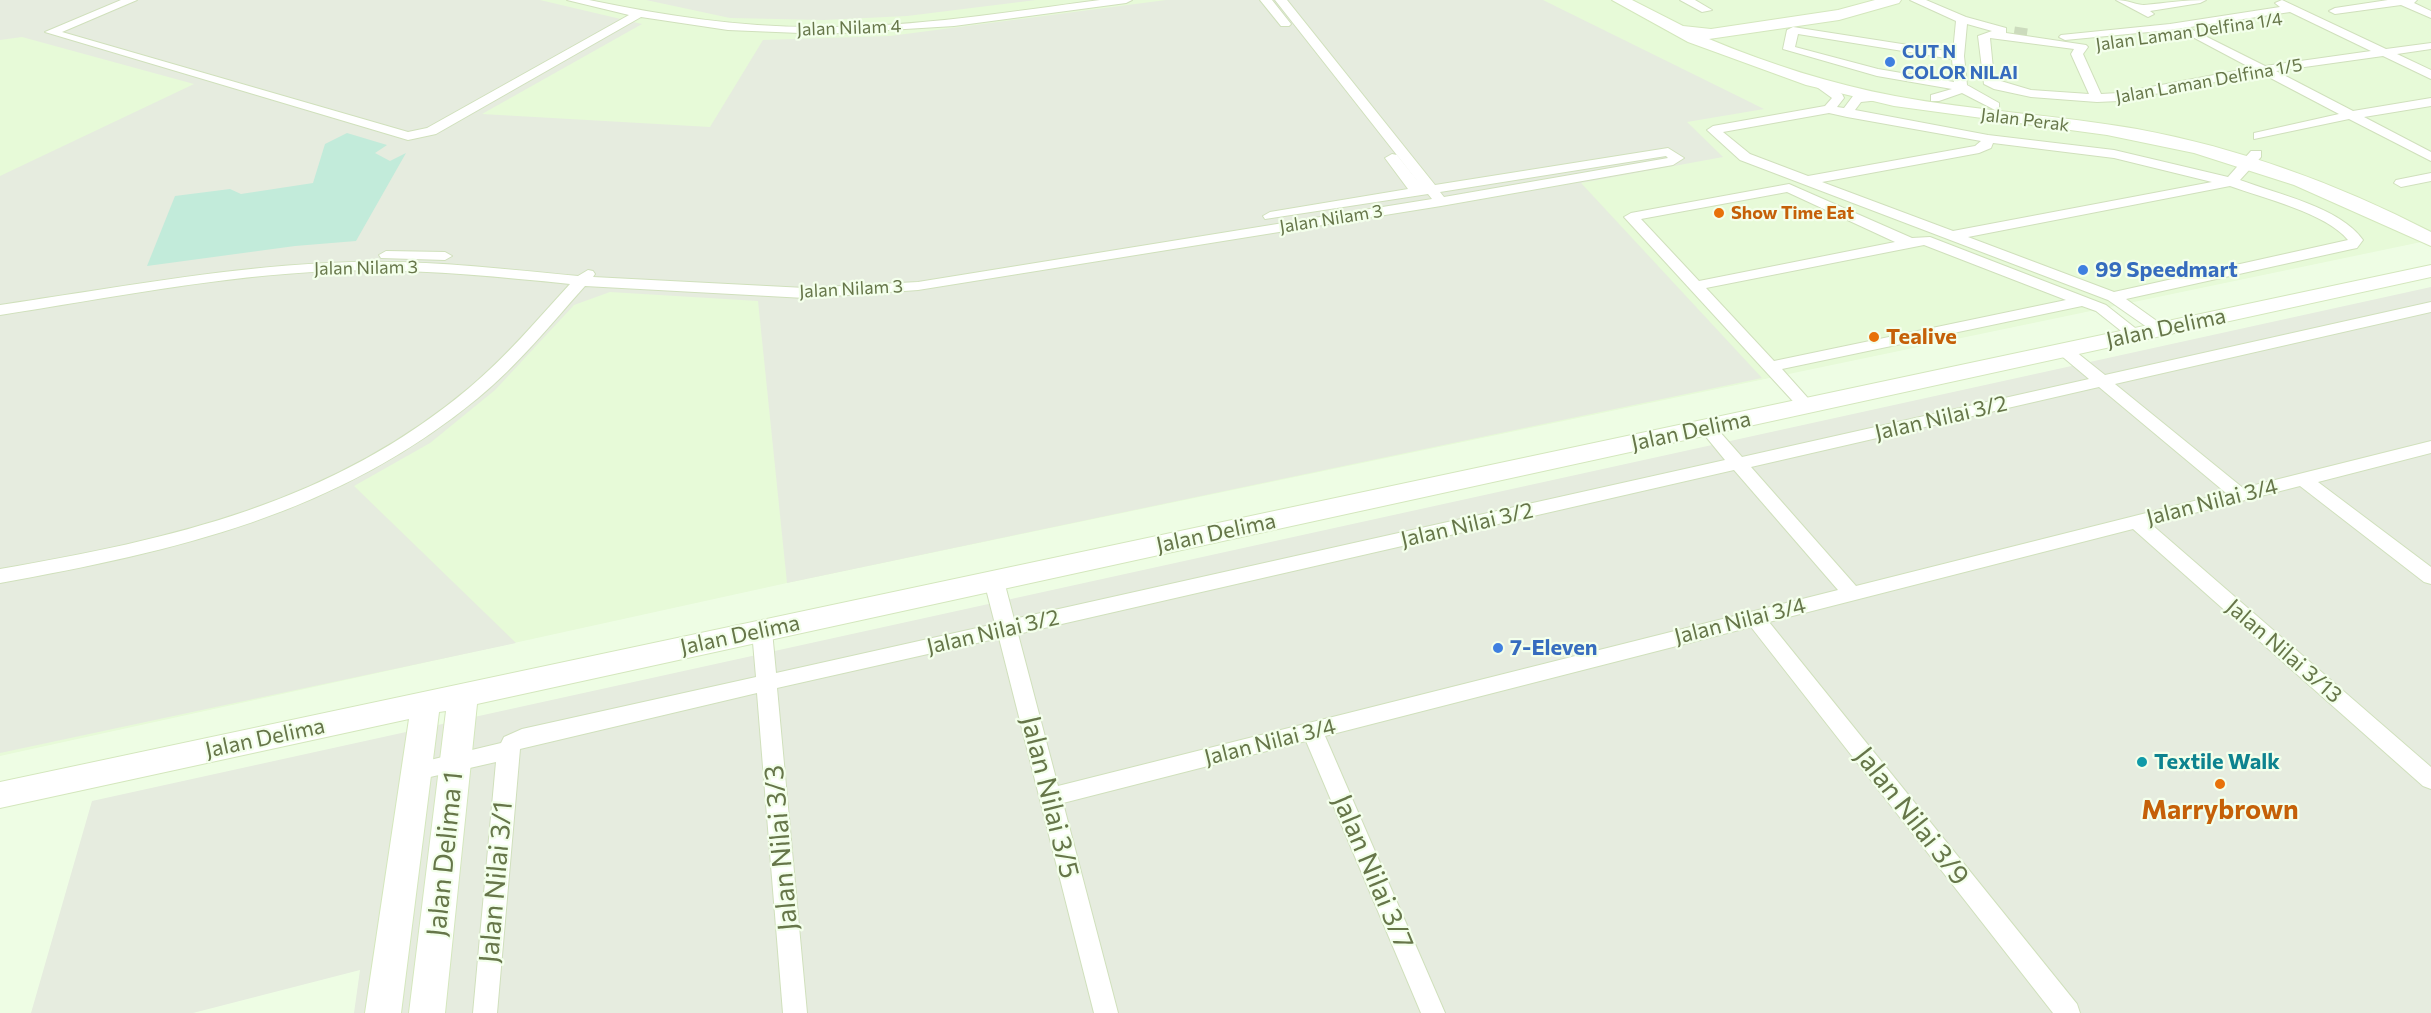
<!DOCTYPE html>
<html>
<head>
<meta charset="utf-8">
<style>
  body { margin:0 }
  canvas { display:block; background:#eefde4 }
</style>
</head>
<body>
<canvas width="2431" height="1013"></canvas>
<script>
const g = document.querySelector('canvas').getContext('2d');
g.lineJoin = 'round';
function fill(path, color) { g.fillStyle = color; g.fill(path, 'evenodd'); }
function trace(path, color, width, dash) { g.strokeStyle = color; g.lineWidth = width; g.lineCap = dash ? 'butt' : 'round'; g.setLineDash(dash || []); g.stroke(path); }
function drawText(font, color, halo, rows, align = 'center') {
  g.font = font + ' Commissioner,sans-serif'; g.lineWidth = 4.5; g.setLineDash([]); g.textBaseline = 'middle'; g.strokeStyle = halo; g.fillStyle = color; for (const [text, x, y, turn = 0] of rows) {
    g.save(); g.translate(x, y); g.rotate((+turn || 0) * Math.PI / 180); g.textAlign = isNaN(turn) ? turn : align; if (halo) g.strokeText(text, 0, 0); g.fillText(text, 0, 0); g.restore();
  }
}
fill(new Path2D(`
  M0,0H2431V240L787,583L0,756Z`), '#e7fad8');
fill(new Path2D(`
  M0,0H540L642,24L482,114L710,127L763,40L890,36L1166,0H1543L1764,109L1687,122L1723,157L1581,183L1762,378L787,583L758,301L610,292L574,305L495,390L430,443L354,486L516,643L0,753V176L194,84L22,37L0,40Z
  M646,0H1036L907,16L824,20L730,18Z
  M2431,287V1013H354L360,970L193,1013H31L92,801Z`), '#e6ecdf');
fill(new Path2D(`
  M347,133L387,145L375,153L390,161L406,153L356,241L295,246L147,266L175,196L230,189L241,194L313,183L325,144Z`), '#c2ebda');
trace(new Path2D(`
  M2014,33L2028,35`), '#ccdbbd', 13, [13, 6]);
const street = new Path2D(`
  M121,0H137L62,32L408,132L427,128L629,15L567,0H589C666,16 744,28 824,27C916,27 1008,12 1100,0H1132L1126,3L954,26L824,34L728,30L641,17L436,134L408,140L45,32Z
  M1260,0H1272L1291,24L1289,26H1281Z
  M1275,0H1287L1435,185L1668,148L1684,158L1673,165L1441,206L918,290L805,298L585,286C551,324 518,365 478,398C336,515 176,551 0,583V569C172,539 331,504 469,388C506,357 537,320 570,284C490,276 410,268 330,271C219,276 109,298 0,315V305C109,289 219,268 329,263C412,258 495,268 578,276L588,270L593,271L595,274L593,277L805,288L918,282L1432,199L1428,194L1265,219L1263,216L1270,212L1408,189L1385,158L1392,154L1397,155L1422,187ZM1666,156L1668,158L1444,197L1440,192Z
  M1680,0H1695L1712,10L1702,12Z
  M1910,0H1926L1966,17L2006,28V33L2086,45L2088,47L2083,54L2101,94L2119,93L2251,68L2187,34V30L2191,29L2265,66L2371,51L2290,12L2170,30L2065,40L2059,37L2061,35L2170,24L2280,7L2275,3L2282,0L2386,49L2431,43V49L2397,54L2431,70V79L2383,56L2276,71L2353,111L2431,98V106L2364,117L2431,152V161L2349,119L2254,139V133L2339,114L2261,73L2119,101L2097,102L2031,97L1994,89L1984,84L1978,36L1992,31L1967,24L1964,56L1967,85L1999,103V109L1995,110L1962,93L1939,101H1931V95L1952,89L1877,76L1783,49L1787,30L1793,27L1953,52L1956,21ZM1798,34L1952,59L1954,82L1878,69L1795,47ZM1990,38L2074,49L2071,54L2089,94L2031,90L1994,79Z
  M2116,0C2127,0 2137,5 2144,5C2165,3 2184,0 2206,0L2200,3L2150,11L2154,14L2148,17Z
  M2388,0H2417L2414,3L2431,11V18L2401,5L2335,14L2329,11L2335,8Z
  M1818,78L1842,94L1844,98L1837,107L1844,108L1853,96L1876,93L1882,97L1880,100L1861,102L1855,110L1988,135L2114,150L2228,177L2251,151H2261V157L2240,180C2277,194 2340,207 2363,240L2357,248L2352,249L2126,299L2168,329L2160,334L2154,332L2108,300L1740,160L1707,130L1713,126L1825,106L1832,98L1814,85V79ZM1829,113L1847,117L1981,141L1975,146L1808,176L1750,154L1723,132ZM1993,143L2114,158L2212,182L1953,231L1822,182L1979,153L1991,148ZM2230,186C2263,198 2326,213 2348,240L2114,292L1968,237Z
  M2431,173V181L2401,187L2394,183L2396,180Z
  M1789,184L1912,238L1930,237L2106,305L2144,335L2136,340L2130,338L2096,311L2082,306L1782,369L1815,406L1807,411L1801,410L1624,217L1631,213ZM1787,192L1895,242L1699,281L1641,219ZM1924,245L2066,300L1774,361L1706,288Z
  M386,251L445,252L452,256L445,260L381,258L379,255Z
  M2431,302V312L2115,384L2243,488L2431,441V453L2318,482L2431,567V584L2424,582L2300,486L2151,524L2431,767V789L2423,786L2133,529L1769,622L2077,1004L2080,1013H2053L1751,627L1325,736L1445,1013H1421L1306,741L1063,803L1118,1013H1094L999,638L777,688L807,1013H783L757,693L520,749L497,1013H473L496,762L417,780L409,777L406,771L409,765L501,743L504,737L522,729L756,677L752,631L755,626L762,624L769,626L772,631L776,673L995,624L984,581L987,576H1001L1004,581L1014,619L1725,460L1698,427L1706,421L1712,423L1742,457L2089,379L2058,353L2056,350L2064,345L2070,347L2105,375ZM2099,387L2226,493L1856,586L1751,467ZM1734,470L1838,590L1058,786L1018,634Z`);
const secondary = new Path2D(`
  M1612,0H1632L1683,26L1711,29L1838,10L1875,0H1901L1899,3L1839,20L1709,39C1769,64 1831,84 1895,96C1975,111 2057,115 2137,129C2240,148 2338,184 2431,232V246L2294,185L2194,153L2107,135L1894,106L1806,85L1688,42Z
  M2431,265V277L477,704L445,1013H409L446,711L439,712L401,1013H365L409,719L0,808V782Z`);
trace(street, '#d0e0bc', 2);
trace(secondary, '#d4e7bd', 2);
fill(street, '#fff');
fill(secondary, '#fff');
for (const [x, y, r, color] of [
  [1890,62,6,"#3f7fe0"],
  [1719,213,6,"#e8710a"],
  [2083,270,6,"#3f7fe0"],
  [1874,337,6,"#e8710a"],
  [1498,648,6,"#3f7fe0"],
  [2142,762,6,"#0f9aa8"],
  [2220,784,6,"#e8710a"]
]) { const dot = new Path2D(); dot.arc(x, y, r, 0, 2 * Math.PI); g.fillStyle = color; g.fill(dot); trace(dot, '#f3ffeb', 2); }
drawText('18px', '#667649', '#f3ffeb', [
  ["Jalan Nilam 4",849,28,-2],
  ["Jalan Laman Delfina 1/4",2189,32,-8],
  ["Jalan Laman Delfina 1/5",2209,81,-10],
  ["Jalan Perak",2025,120,7],
  ["Jalan Nilam 3",1331,219,-9],
  ["Jalan Nilam 3",366,268,-1],
  ["Jalan Nilam 3",851,289,-3]
]);
drawText('bold 18px', '#366cbe', '#f3ffeb', [
  ["CUT N",1902,52],
  ["COLOR NILAI",1902,73]
], 'left');
drawText('bold 18px', '#c56008', '#f3ffeb', [
  ["Show Time Eat",1731,213]
], 'left');
drawText('bold 22px', '#366cbe', '#f3ffeb', [
  ["99 Speedmart",2095,270],
  ["7-Eleven",1510,648]
], 'left');
drawText('22px', '#667649', '#f3ffeb', [
  ["Jalan Delima",2166,328,-12],
  ["Jalan Nilai 3/2",1941,418,-13],
  ["Jalan Delima",1691,431,-12],
  ["Jalan Nilai 3/4",2212,502,-14],
  ["Jalan Nilai 3/2",1467,525,-13],
  ["Jalan Delima",1216,533,-12],
  ["Jalan Nilai 3/4",1740,621,-14],
  ["Jalan Nilai 3/2",993,632,-13],
  ["Jalan Delima",740,635,-12],
  ["Jalan Nilai 3/13",2284,651,41],
  ["Jalan Delima",265,738,-12],
  ["Jalan Nilai 3/4",1270,742,-14]
]);
drawText('bold 22px', '#c56008', '#f3ffeb', [
  ["Tealive",1886,337]
], 'left');
drawText('bold 22px', '#0d838f', '#f3ffeb', [
  ["Textile Walk",2154,762]
], 'left');
drawText('27px', '#667649', '#f3ffeb', [
  ["Jalan Nilai 3/5",1050,797,76],
  ["Jalan Nilai 3/9",1912,816,52],
  ["Jalan Nilai 3/3",781,848,-95],
  ["Jalan Delima 1",445,854,-84],
  ["Jalan Nilai 3/7",1373,872,67],
  ["Jalan Nilai 3/1",496,882,-85]
]);
drawText('bold 27px', '#c56008', '#f3ffeb', [
  ["Marrybrown",2220,810]
]);
</script>
</body>
</html>
